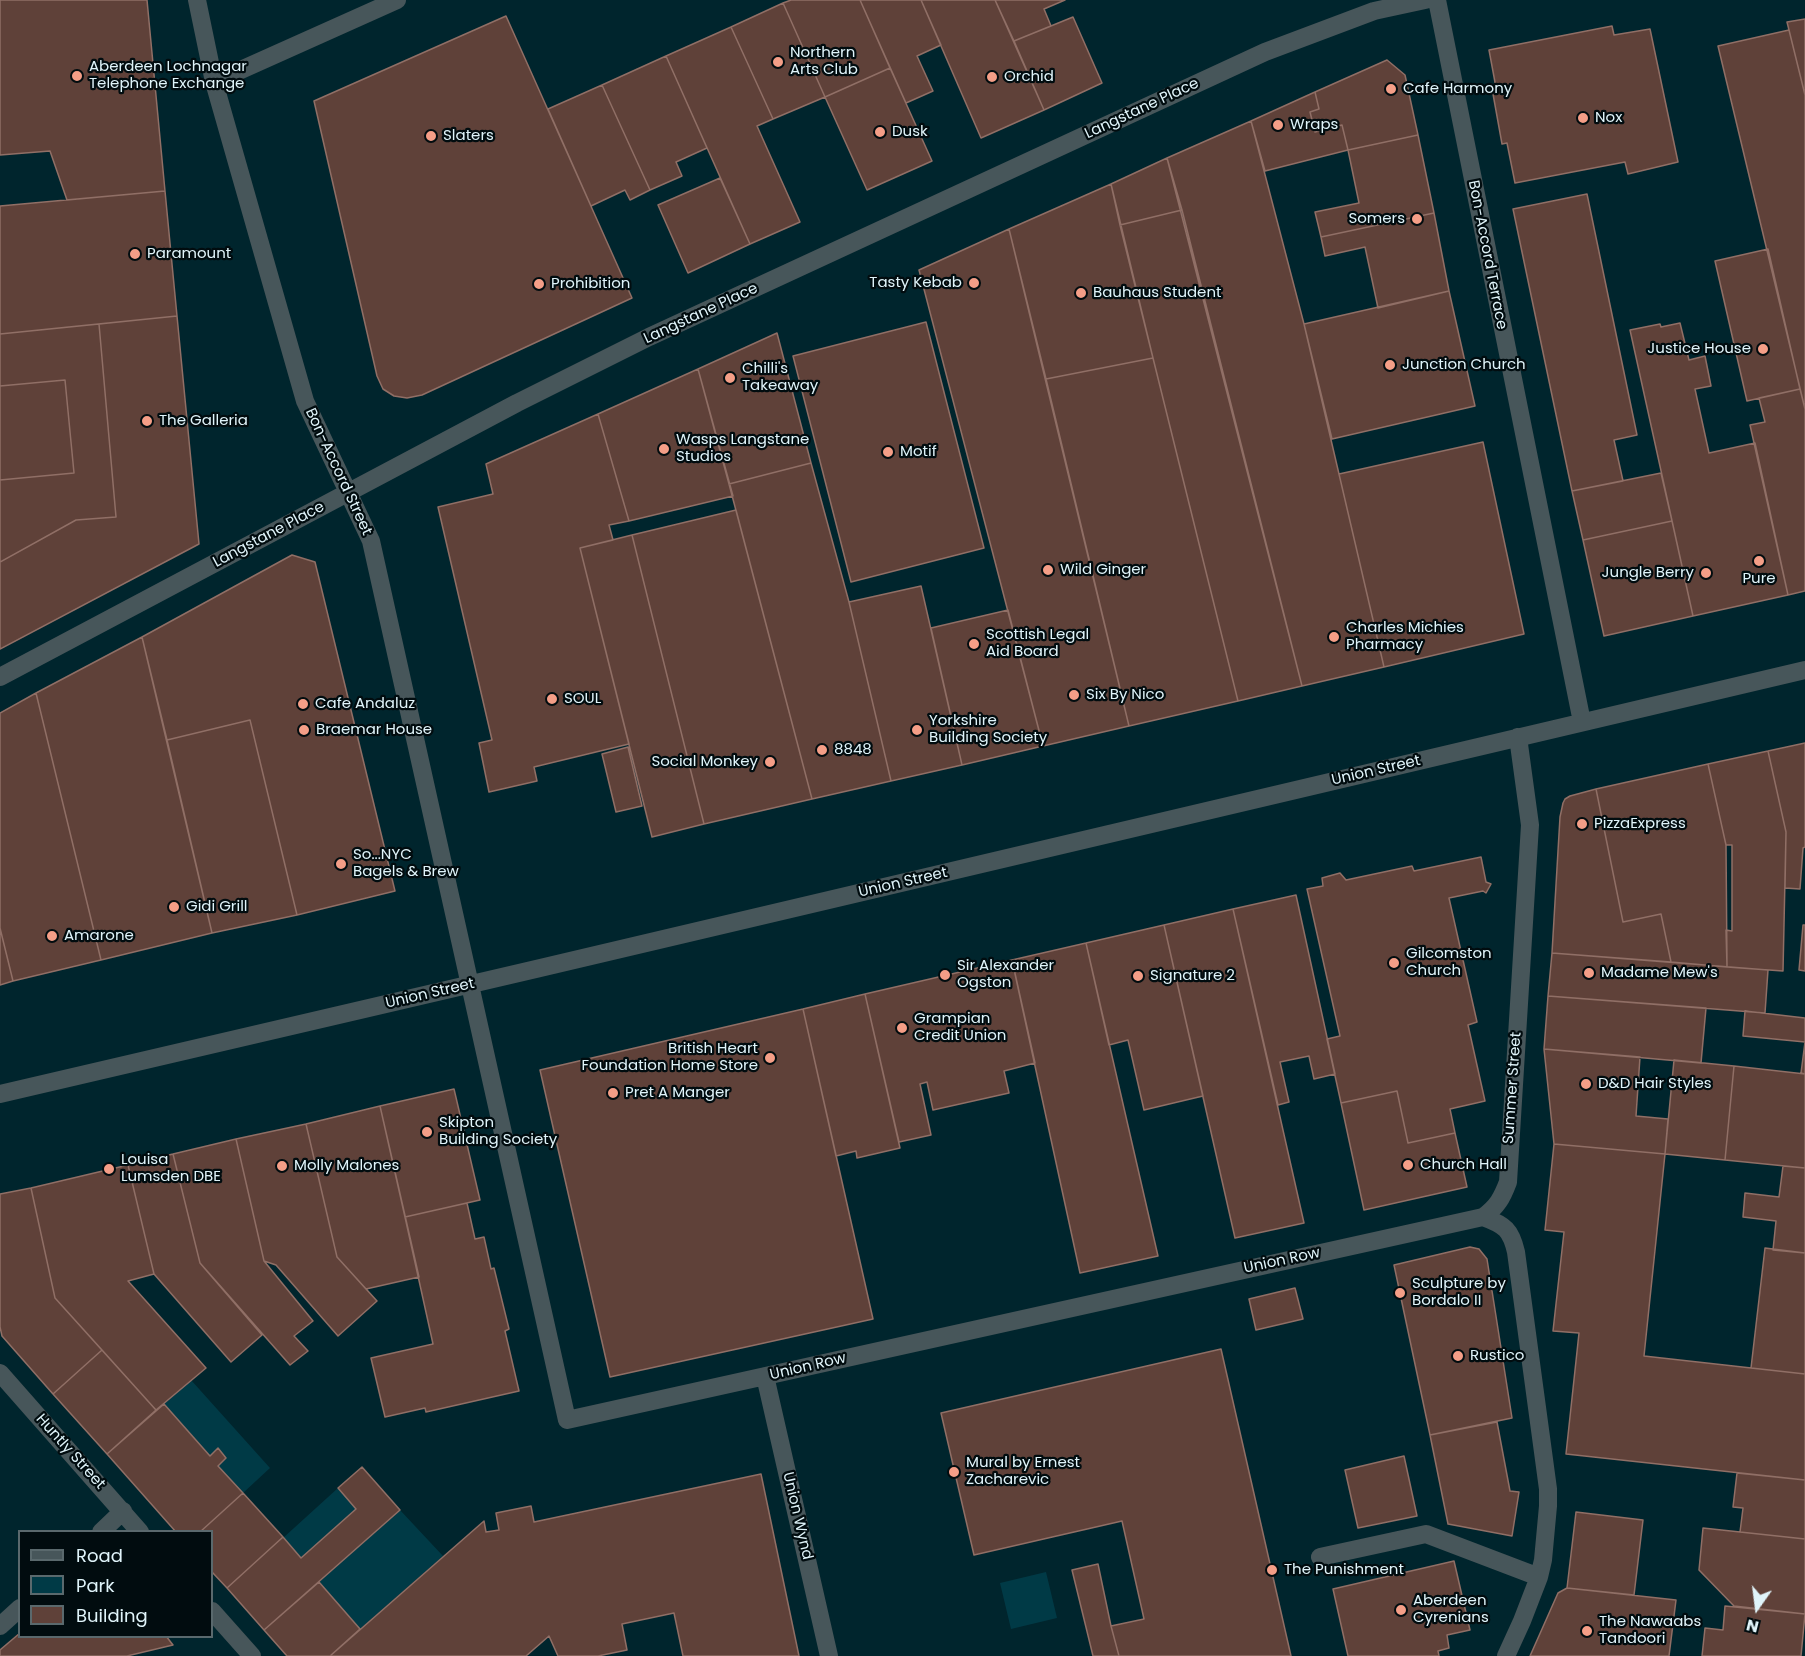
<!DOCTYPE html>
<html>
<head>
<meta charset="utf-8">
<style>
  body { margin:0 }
  #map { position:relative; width:1805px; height:1656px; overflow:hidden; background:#00252d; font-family:Poppins,sans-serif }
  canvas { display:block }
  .legend { position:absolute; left:18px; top:1530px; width:195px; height:108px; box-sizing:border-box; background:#010c0f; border:2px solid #5a696d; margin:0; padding:8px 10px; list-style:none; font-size:18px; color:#e0f4fa }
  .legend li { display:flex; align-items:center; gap:12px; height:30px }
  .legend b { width:30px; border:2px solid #5a696d }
  .north { position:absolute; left:1727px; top:1578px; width:60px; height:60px; -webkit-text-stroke:4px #010c0f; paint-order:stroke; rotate:194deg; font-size:16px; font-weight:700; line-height:24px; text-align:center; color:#e0f4fa }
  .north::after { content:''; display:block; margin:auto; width:21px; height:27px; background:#e0f4fa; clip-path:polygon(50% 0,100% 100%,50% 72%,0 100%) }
</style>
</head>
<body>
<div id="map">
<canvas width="1805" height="1656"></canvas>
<ul class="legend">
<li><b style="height:8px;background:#47565a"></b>Road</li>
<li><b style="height:16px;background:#003a46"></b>Park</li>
<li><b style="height:16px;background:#5f4139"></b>Building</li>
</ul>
<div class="north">N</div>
</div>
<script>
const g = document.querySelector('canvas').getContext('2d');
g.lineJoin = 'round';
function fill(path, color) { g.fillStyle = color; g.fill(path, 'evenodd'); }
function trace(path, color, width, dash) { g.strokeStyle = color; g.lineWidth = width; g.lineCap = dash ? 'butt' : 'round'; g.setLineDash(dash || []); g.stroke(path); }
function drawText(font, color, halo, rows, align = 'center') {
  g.font = font + ' Poppins,sans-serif'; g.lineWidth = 4.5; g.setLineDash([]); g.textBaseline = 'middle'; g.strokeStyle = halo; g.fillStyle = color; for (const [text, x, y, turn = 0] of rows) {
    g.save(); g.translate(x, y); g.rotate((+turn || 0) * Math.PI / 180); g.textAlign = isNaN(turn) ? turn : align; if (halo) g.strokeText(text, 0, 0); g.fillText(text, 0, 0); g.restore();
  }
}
fill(new Path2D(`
  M191,1380L270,1468L243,1493L218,1466L226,1458L218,1449L210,1456L164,1404Z
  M338,1488L356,1509L301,1558L283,1538Z
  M400,1510L443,1556L360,1629L319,1582Z
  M1046,1572L1057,1618L1011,1629L1000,1583Z`), '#003a46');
const building = new Path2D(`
  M0,0H147L165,191L67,200L50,151L0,155Z
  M791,0H860L890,68L825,97L783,3Z
  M860,0H921L941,45L917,56L933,91L906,103Z
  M921,0H995L1044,110L981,138Z
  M995,0H1065L1044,9L1051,26L1014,41Z
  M783,3L825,97L773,119L731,27Z
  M506,16L632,298L422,395L407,398L394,396L383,389L377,376L314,101Z
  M1073,17L1102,83L1044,110L1014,41Z
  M1805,19V95L1787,22Z
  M1612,26L1614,35L1650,29L1678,162L1628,174L1625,162L1515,183L1507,143L1502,144L1493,94L1497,93L1489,50Z
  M731,27L773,119L757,126L800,222L750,244L666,56Z
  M1789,30L1805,95V409L1718,46Z
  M666,56L707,148L676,162L682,176L650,190L602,85Z
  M1387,60L1405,75L1418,135L1348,150L1342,125L1315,132L1310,112L1319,109L1315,92Z
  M890,68L932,161L867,190L825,97Z
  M602,85L650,190L630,200L625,190L591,206L548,109Z
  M1315,92L1319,109L1310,112L1315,132L1342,125L1348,150L1265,171L1251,121Z
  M1251,121L1304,324L1384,667L1302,686L1167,158Z
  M1418,135L1434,213L1321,237L1315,212L1359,203L1348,150Z
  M1167,158L1182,210L1120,225L1111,184Z
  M720,178L750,244L688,273L658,205Z
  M1111,184L1153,358L1046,379L1009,229Z
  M165,191L177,316L0,334V206Z
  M1587,194L1637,435L1614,440L1623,481L1572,491L1513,209Z
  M1182,210L1302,686L1238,701L1120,225Z
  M1434,213L1449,291L1378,308L1365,247L1325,256L1321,237Z
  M1009,229L1129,726L1043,746L919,270Z
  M1768,249L1800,389L1747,401L1715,261Z
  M1449,291L1475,406L1332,439L1304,324Z
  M177,316L199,544L0,649V562L76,520L116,517L99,324Z
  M926,322L984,548L851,582L793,356Z
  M1680,323L1689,360L1705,356L1711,386L1695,389L1709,453L1755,443L1788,595L1693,616L1630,330L1660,324L1661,327Z
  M99,324L116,517L76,520L0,562V480L74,473L65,380L0,386V334Z
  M777,333L811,463L729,484L698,369Z
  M1153,358L1238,701L1129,726L1046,379Z
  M698,369L733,496L629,521L598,414Z
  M65,380L74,473L0,480V386Z
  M1800,389L1805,409V591L1788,595L1750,425L1765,422L1759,398Z
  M598,414L629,521L609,525L613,540L580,548L629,744L534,767L537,781L489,792L479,743L492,740L438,507L493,494L486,464Z
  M1483,442L1524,634L1384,667L1339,474Z
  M811,463L849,602L891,781L812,799L729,484Z
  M1661,473L1672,521L1583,540L1572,491Z
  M736,510L812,799L704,824L632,535Z
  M1672,521L1693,616L1604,636L1583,540Z
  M632,535L704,824L652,837L580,548Z
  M292,555L315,562L395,891L297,915L250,720L167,740L142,637Z
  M921,586L962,765L891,781L849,602Z
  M1008,610L1043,746L962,765L931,628Z
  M142,637L212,933L101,960L36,693Z
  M36,693L101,960L13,981L0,928V713Z
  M250,720L297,915L212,933L167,740Z
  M1805,743V847L1803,848L1800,889L1785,888L1786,832L1768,751Z
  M628,747L642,806L616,812L602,754Z
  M1768,751L1786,832L1783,971L1727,967L1726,930L1732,931V845H1726L1708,764Z
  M1708,764L1726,845L1727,967L1671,962L1661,914L1623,922L1596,789Z
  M1596,789L1623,922L1661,914L1671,962L1552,953L1560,817L1563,803L1565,799L1570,796Z
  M1481,857L1486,882L1491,884L1486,893L1483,891L1449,898L1477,1022L1468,1025L1485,1101L1450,1109L1455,1133L1408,1143L1397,1091L1341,1103L1327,1039L1340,1036L1307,889L1323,886L1322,878L1340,873L1346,880L1412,866L1414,871Z
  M1296,895L1335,1074L1314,1079L1309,1056L1280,1062L1289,1102L1278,1105L1233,909Z
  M1233,909L1304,1223L1235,1238L1164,925Z
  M1164,925L1203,1096L1144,1110L1128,1040L1109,1045L1086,943Z
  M1803,925H1805V971L1799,970Z
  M0,928L13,981L0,985Z
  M1086,943L1158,1256L1080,1273L1012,960Z
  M1552,953L1768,970L1765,1013L1548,996Z
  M1012,960L1035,1063L1004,1071L1009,1093L933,1110L927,1082L920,1084L931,1135L899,1142L865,994Z
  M865,994L900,1148L857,1158L856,1151L836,1156L803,1009Z
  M1548,996L1706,1008L1701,1063L1544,1049Z
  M803,1009L873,1319L610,1377L540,1070Z
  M1745,1011L1805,1018V1074L1801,1073L1805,1042L1743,1036Z
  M1544,1049L1640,1057L1636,1116L1668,1119L1665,1154L1554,1144Z
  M1674,1060L1734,1066L1725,1160L1665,1154Z
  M1734,1066L1805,1074V1168L1725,1160Z
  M454,1089L480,1200L405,1217L380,1106Z
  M1397,1091L1408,1143L1455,1133L1467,1187L1364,1210L1341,1103Z
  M380,1106L419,1277L366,1289L337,1257L306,1124Z
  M306,1124L337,1257L377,1301L338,1336L276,1265L264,1261L236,1139Z
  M236,1139L264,1261L313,1321L294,1336L308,1351L290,1365L200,1263L173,1154Z
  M1554,1144L1665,1154L1644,1356L1805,1374V1480L1566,1454L1579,1333L1553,1331L1564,1232L1545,1230Z
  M173,1154L200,1263L262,1335L231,1362L154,1274L128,1165Z
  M128,1165L154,1274L128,1281L206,1368L156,1410L55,1298L31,1188Z
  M1783,1166L1805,1168V1253L1773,1250L1776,1221L1743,1217L1745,1193L1779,1197Z
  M31,1188L55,1298L102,1350L53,1394L2,1336L0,1327V1194Z
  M467,1203L475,1239L484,1237L491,1269L494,1268L509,1329L505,1331L519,1391L426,1412L425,1408L385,1417L371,1358L433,1344L405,1217Z
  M1470,1247L1479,1249L1487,1259L1512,1418L1430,1435L1394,1265Z
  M1765,1248L1805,1253V1374L1751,1368Z
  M1295,1288L1303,1319L1256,1330L1249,1299Z
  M1221,1349L1291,1656H1119L1111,1626L1144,1619L1122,1521L974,1555L941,1413Z
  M102,1350L156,1410L107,1454L53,1394Z
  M164,1404L210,1456L218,1448L226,1458L218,1466L243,1493L200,1532H176L107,1454Z
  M1497,1422L1510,1491L1519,1492L1512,1536L1448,1524L1430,1435Z
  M1404,1456L1417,1516L1358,1528L1345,1470Z
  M362,1467L400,1510L264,1630L227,1588L283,1537L301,1558L356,1509L338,1488Z
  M1737,1473L1805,1480V1539L1740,1532L1743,1508L1733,1507Z
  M761,1474L799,1656H683L674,1613L622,1624L627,1650L598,1656H558L549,1636L526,1656H330L484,1521L486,1532L499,1530L496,1513L531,1506L534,1522Z
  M243,1493L283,1537L227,1588L212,1572V1532H200Z
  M1576,1512L1643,1520L1634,1595L1567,1588Z
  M1703,1528L1805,1539V1614L1734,1606L1699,1570Z
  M1454,1561L1470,1630L1447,1635L1449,1648L1438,1651L1439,1656H1348L1333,1589Z
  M1098,1564L1111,1626L1119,1656H1093L1072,1570Z
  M319,1582L360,1629L330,1656H287L264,1630Z
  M1567,1588L1676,1600L1669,1656H1530L1558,1593Z
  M1725,1606L1805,1614L1801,1656H1702L1705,1628L1723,1630Z
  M20,1633V1636H166L173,1645L127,1656H0V1650Z`);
fill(building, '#5f4139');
trace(building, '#906f66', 1.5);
trace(new Path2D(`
  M197,0L214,82L305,401L371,541L567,1420L1483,1217C1497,1207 1502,1198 1508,1182L1530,825L1518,737
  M1437,0L1582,722
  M214,82L397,0
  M0,677L517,403L649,337L1265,52L1374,11L1425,0
  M0,1094L536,969L1805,670
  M1483,1217C1505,1225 1511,1230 1516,1252L1548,1489V1506L1543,1560L1539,1577L1522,1621L1506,1656
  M0,1373L140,1532
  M765,1376L829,1656
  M101,1532L123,1511
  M1320,1557L1426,1534L1539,1577
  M212,1611L252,1656
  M0,1626L20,1608`), '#47565a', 18);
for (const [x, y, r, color] of [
  [778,62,6,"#f49e87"],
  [77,76,6,"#f49e87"],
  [992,77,6,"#f49e87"],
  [1391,89,6,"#f49e87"],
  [1583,118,6,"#f49e87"],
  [1278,125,6,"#f49e87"],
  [880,132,6,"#f49e87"],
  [431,136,6,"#f49e87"],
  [1417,219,6,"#f49e87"],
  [135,254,6,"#f49e87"],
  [974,283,6,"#f49e87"],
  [539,284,6,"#f49e87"],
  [1081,293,6,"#f49e87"],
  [1763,349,6,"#f49e87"],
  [1390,365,6,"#f49e87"],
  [730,378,6,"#f49e87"],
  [147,421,6,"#f49e87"],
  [664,449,6,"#f49e87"],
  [888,452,6,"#f49e87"],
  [1759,561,6,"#f49e87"],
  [1048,570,6,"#f49e87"],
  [1706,573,6,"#f49e87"],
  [1334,637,6,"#f49e87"],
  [974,644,6,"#f49e87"],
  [1074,695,6,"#f49e87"],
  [552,699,6,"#f49e87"],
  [303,704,6,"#f49e87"],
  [304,730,6,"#f49e87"],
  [917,730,6,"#f49e87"],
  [822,750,6,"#f49e87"],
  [770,762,6,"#f49e87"],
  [1582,824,6,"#f49e87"],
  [341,864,6,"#f49e87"],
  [174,907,6,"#f49e87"],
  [52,936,6,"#f49e87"],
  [1394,963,6,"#f49e87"],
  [1589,973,6,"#f49e87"],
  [945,975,6,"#f49e87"],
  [1138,976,6,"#f49e87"],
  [902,1028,6,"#f49e87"],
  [770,1058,6,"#f49e87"],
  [1586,1084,6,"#f49e87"],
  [613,1093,6,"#f49e87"],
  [427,1132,6,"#f49e87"],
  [1408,1165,6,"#f49e87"],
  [282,1166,6,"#f49e87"],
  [109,1169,6,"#f49e87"],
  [1400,1293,6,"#f49e87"],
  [1458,1356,6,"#f49e87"],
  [954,1472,6,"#f49e87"],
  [1272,1570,6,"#f49e87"],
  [1401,1610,6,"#f49e87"],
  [1587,1631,6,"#f49e87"]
]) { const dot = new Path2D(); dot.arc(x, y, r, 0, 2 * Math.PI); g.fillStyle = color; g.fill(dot); trace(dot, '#010c0f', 2); }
drawText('15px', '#e0f4fa', '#010c0f', [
  ["Northern",790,53],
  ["Arts Club",790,70],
  ["Aberdeen Lochnagar",89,67],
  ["Telephone Exchange",89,84],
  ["Orchid",1004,77],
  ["Cafe Harmony",1403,89],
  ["Nox",1595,118],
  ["Wraps",1290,125],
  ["Dusk",892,132],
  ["Slaters",443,136],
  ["Somers",1405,219,"right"],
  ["Paramount",147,254],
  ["Tasty Kebab",962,283,"right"],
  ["Prohibition",551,284],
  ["Bauhaus Student",1093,293],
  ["Justice House",1751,349,"right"],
  ["Junction Church",1402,365],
  ["Chilli's",742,369],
  ["Takeaway",742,386],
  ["The Galleria",159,421],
  ["Wasps Langstane",676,440],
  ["Studios",676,457],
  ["Motif",900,452],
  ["Wild Ginger",1060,570],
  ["Jungle Berry",1694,573,"right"],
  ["Pure",1759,579,"center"],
  ["Charles Michies",1346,628],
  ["Pharmacy",1346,645],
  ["Scottish Legal",986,635],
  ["Aid Board",986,652],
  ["Six By Nico",1086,695],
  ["SOUL",564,699],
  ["Cafe Andaluz",315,704],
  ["Yorkshire",929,721],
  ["Building Society",929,738],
  ["Braemar House",316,730],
  ["8848",834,750],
  ["Social Monkey",758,762,"right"],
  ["PizzaExpress",1594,824],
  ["So...NYC",353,855],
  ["Bagels & Brew",353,872],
  ["Gidi Grill",186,907],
  ["Amarone",64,936],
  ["Gilcomston",1406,954],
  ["Church",1406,971],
  ["Sir Alexander",957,966],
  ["Ogston",957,983],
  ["Madame Mew's",1601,973],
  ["Signature 2",1150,976],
  ["Grampian",914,1019],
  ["Credit Union",914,1036],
  ["British Heart",758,1049,"right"],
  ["Foundation Home Store",758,1066,"right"],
  ["D&D Hair Styles",1598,1084],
  ["Pret A Manger",625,1093],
  ["Skipton",439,1123],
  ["Building Society",439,1140],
  ["Louisa",121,1160],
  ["Lumsden DBE",121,1177],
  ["Church Hall",1420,1165],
  ["Molly Malones",294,1166],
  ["Sculpture by",1412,1284],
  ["Bordalo II",1412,1301],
  ["Rustico",1470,1356],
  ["Mural by Ernest",966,1463],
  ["Zacharevic",966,1480],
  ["The Punishment",1284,1570],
  ["Aberdeen",1413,1601],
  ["Cyrenians",1413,1618],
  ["The Nawaabs",1599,1622],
  ["Tandoori",1599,1639]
], 'left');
drawText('15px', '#e0f4fa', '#010c0f', [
  ["Langstane Place",1142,109,-25],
  ["Bon-Accord Terrace",1487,255,79],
  ["Langstane Place",701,314,-25],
  ["Bon-Accord Street",338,472,65],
  ["Langstane Place",269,535,-28],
  ["Union Street",1376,771,-13],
  ["Union Street",903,883,-13],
  ["Union Street",430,994,-13],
  ["Summer Street",1513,1088,-86],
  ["Union Row",1282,1261,-12],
  ["Union Row",808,1367,-13],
  ["Huntly Street",70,1452,48],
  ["Union Wynd",797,1516,77]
]);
</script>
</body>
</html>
